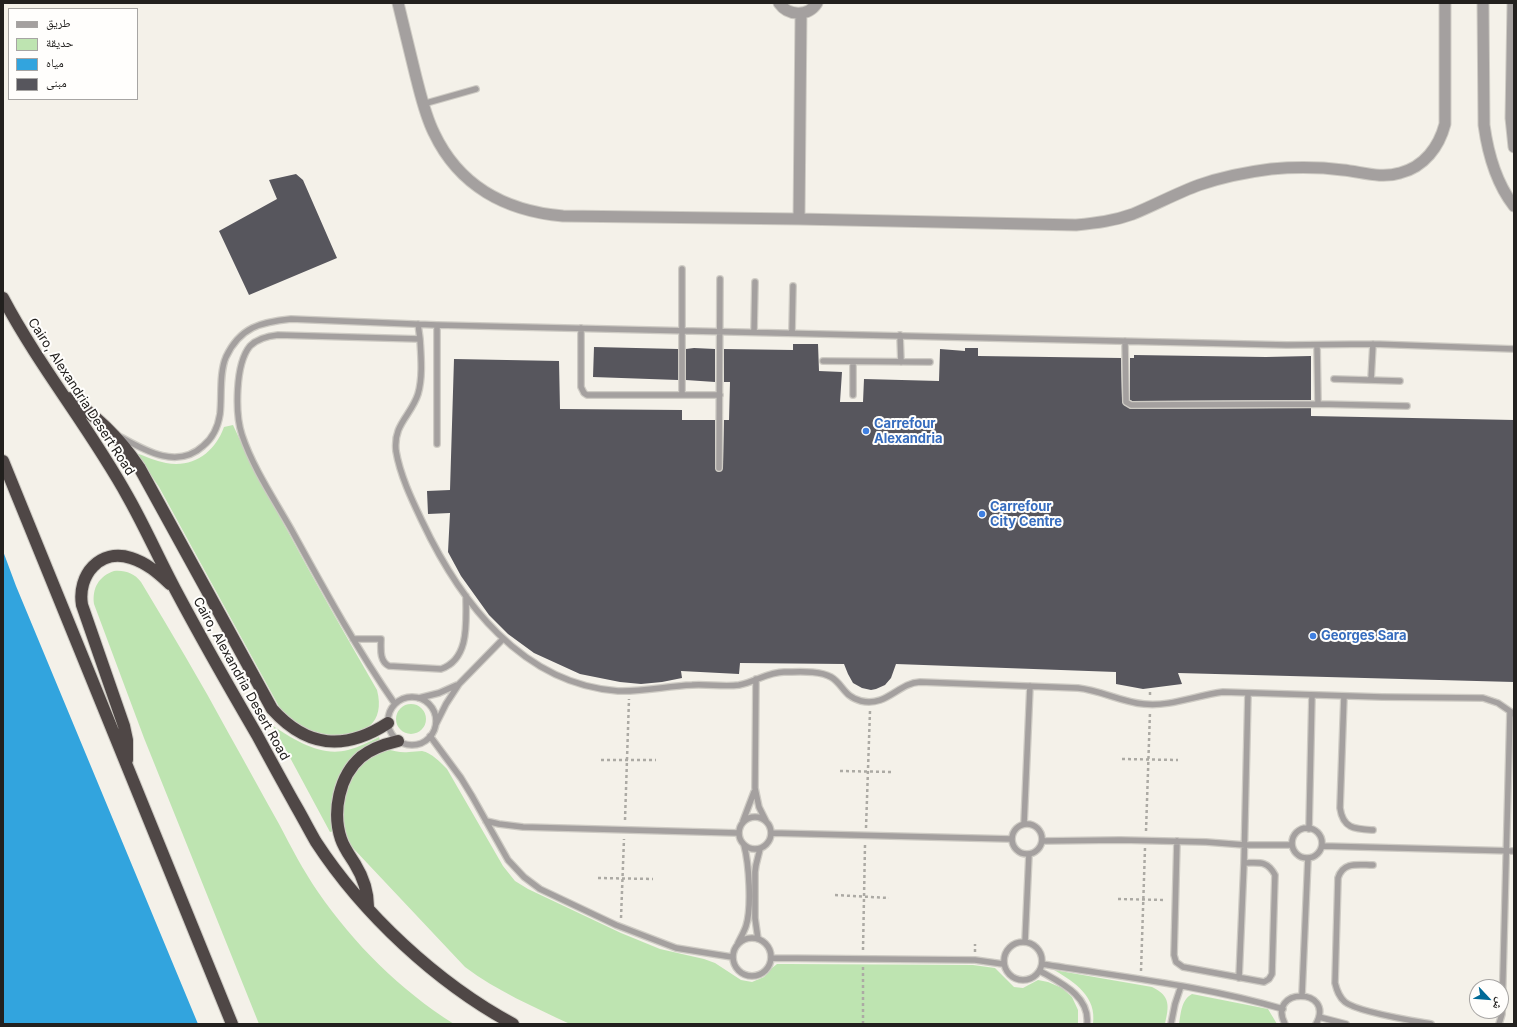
<!DOCTYPE html>
<html>
<head>
<meta charset="utf-8">
<style>
  body { margin:0 }
  #map { position:relative; width:1517px; height:1027px; overflow:hidden; background:#f4f1e9; font-family:Inter,"Noto Naskh Arabic",sans-serif }
  canvas { display:block }
  .frame { position:absolute; inset:0; border:4px solid #22201e; pointer-events:none }
  .legend { position:absolute; left:8px; top:8px; width:130px; height:92px; box-sizing:border-box; background:#fffefc; border:1px solid #a7a5a3; margin:0; padding:5px 7px; list-style:none; font-size:12px; color:#22201e }
  .legend li { display:flex; align-items:center; gap:8px; height:20px }
  .legend b { width:20px; border:1px solid #a7a5a3 }
  .north { position:absolute; left:1469px; top:979px; width:40px; height:40px; box-sizing:border-box; background:#fffefc; border:1px solid #a7a5a3; border-radius:50%; rotate:116deg; font-size:11px; font-weight:700; line-height:16px; text-align:center; color:#22201e }
  .north::after { content:''; display:block; margin:auto; width:14px; height:18px; background:#006a97; clip-path:polygon(50% 0,100% 100%,50% 72%,0 100%) }
</style>
</head>
<body>
<div id="map">
<canvas width="1517" height="1027"></canvas>
<div class="frame"></div>
<ul class="legend">
<li><b style="height:5px;background:#a4a09f"></b>طريق</li>
<li><b style="height:11px;background:#bee4b1"></b>حديقة</li>
<li><b style="height:11px;background:#32a4de"></b>مياه</li>
<li><b style="height:11px;background:#57565d"></b>مبنى</li>
</ul>
<div class="north">ش</div>
</div>
<script>
const g = document.querySelector('canvas').getContext('2d');
g.lineJoin = 'round';
function fill(path, color) { g.fillStyle = color; g.fill(path, 'evenodd'); }
function trace(path, color, width, dash) { g.strokeStyle = color; g.lineWidth = width; g.lineCap = dash ? 'butt' : 'round'; g.setLineDash(dash || []); g.stroke(path); }
function drawText(font, color, halo, rows, align = 'center') {
  g.font = font + ' Inter,sans-serif'; g.lineWidth = 4; g.setLineDash([]); g.textBaseline = 'middle'; g.strokeStyle = halo; g.fillStyle = color; for (const [text, x, y, turn = 0] of rows) {
    g.save(); g.translate(x, y); g.rotate((+turn || 0) * Math.PI / 180); g.textAlign = isNaN(turn) ? turn : align; if (halo) g.strokeText(text, 0, 0); g.fillText(text, 0, 0); g.restore();
  }
}
fill(new Path2D(`
  M233,425C249,461 268,494 286,528C315,582 346,636 377,690C390,740 334,742 300,728C294,725 287,717 282,712L159,487L136,453C145,456 155,461 166,463C194,468 215,452 224,427Z
  M114,571C125,570 134,573 141,582C171,632 201,682 229,734C246,764 262,794 279,824C291,847 303,870 318,892C354,944 400,990 454,1024H259L144,738L94,604C92,588 99,576 114,571Z
  M396 719a15 15 0 1 1 30 0a15 15 0 1 1-30 0Z
  M273,726C295,740 320,757 348,750C359,747 369,742 379,737L380,740C370,747 353,757 346,766C330,783 331,810 334,831L330,832Z
  M387,749C394,751 401,753 409,752C413,752 418,751 422,751C432,753 440,762 447,769L503,866L515,881L528,889L621,933L660,949L704,959L715,963L741,980L752,982L764,977L772,968L777,964H787L973,965L995,968L1014,987L1023,988L1038,980L1048,982L1062,988L1072,997L1078,1010V1024H570C534,1007 497,991 465,967L352,847L345,833L342,822L346,787L362,759Z
  M1054,970L1152,987C1171,996 1169,1006 1165,1024H1093C1097,997 1075,982 1054,970Z
  M1192,994L1268,1009L1277,1024H1179C1181,1013 1181,1000 1192,994Z`), '#bee4b1');
fill(new Path2D(`
  M3,551L16,586L198,1024H3Z`), '#32a4de');
fill(new Path2D(`
  M296,174L303,180L337,258L249,295L219,231L277,199L269,180Z
  M793,344H818L819,371L842,372L840,402H863L864,379L939,381L940,349L965,351V348H978V356L1121,358L1122,402L1124,405L1131,409L1311,408V416L1514,420V682L1178,673L1182,684L1143,689L1116,684V672L896,664L891,678L885,685L876,689L871,690L862,688L853,683L848,674L844,664L740,663L739,674L681,671L682,678L662,682L641,684L620,682L580,674L534,653L508,634L489,615L461,576L448,552L450,513L428,514L427,491L450,490L454,359L559,361L560,409L682,410V420H715V468L717,471L719,472L723,468L724,420H729L730,382H724V349L793,350Z
  M594,347L678,349V380L593,377Z
  M694,348L715,349V382L686,380V349Z
  M1134,355L1266,357L1311,356V400L1132,401L1130,400V358H1134Z`), '#57565d');
const lane = new Path2D(`
  M423,104L476,89
  M682,269V395
  M418,324L420,339
  M581,328V387L584,393L587,395H720
  M754,332L755,282
  M792,333L793,286
  M900,335L901,362
  M1125,341L1126,399V402L1131,405L1318,404L1407,406
  M1317,345L1318,404
  M823,361L930,362
  M1334,379L1400,381
  M1371,380L1373,344
  M853,395V362
  M119,436C144,450 177,470 203,446C213,438 218,427 220,414C222,397 219,373 226,357C240,327 261,322 291,319L437,325L1287,345L1373,344L1514,349
  M437,444V325
  M719,468L720,279
  M353,639H381C381,648 379,661 389,666L441,669C470,659 466,622 466,596
  M756,679L755,788L759,807L766,821
  M1344,696L1340,808C1343,829 1355,829 1373,830
  M388 721a24 24 0 1 1 48 0a24 24 0 1 1-48 0Z
  M419,698L439,693L457,685
  M395,704C356,648 324,589 291,529C274,499 253,468 242,435C235,414 235,364 250,346C257,339 268,336 278,335L420,339C421,356 423,377 418,394C411,416 393,424 396,451C400,475 412,500 422,521C460,602 522,684 618,691C643,692 667,686 692,685C708,684 724,687 739,685C755,682 768,672 784,672C798,672 819,670 831,677C843,684 844,697 861,701C887,707 898,683 920,682L1078,688C1100,690 1121,702 1144,704C1170,707 1197,695 1223,692L1382,697L1483,698L1498,703L1514,714
  M436,724L446,704L459,684L503,639
  M430,736L461,778L472,796L508,860L524,877L540,889L616,925L676,948L732,957
  M739 833a16 16 0 1 1 32 0a16 16 0 1 1-32 0Z
  M486,821L499,824L523,827L738,833
  M743,821L754,792
  M1024,824L1030,686
  M1012 839a15 15 0 1 1 30 0a15 15 0 1 1-30 0Z
  M1292 843a15 15 0 1 1 30 0a15 15 0 1 1-30 0Z
  M1309,829L1312,695
  M771,833L1011,839
  M1042,841L1120,840L1206,842L1245,845H1292
  M1177,841L1174,955L1176,962L1183,967L1264,982L1269,979L1272,974L1275,875C1267,860 1259,863 1244,863
  M1322,846L1514,851
  M1373,865C1359,865 1343,861 1338,878L1335,983C1337,991 1339,997 1345,1002C1357,1012 1414,1021 1431,1024
  M733 957a19 19 0 1 1 38 0a19 19 0 1 1-38 0Z
  M758,939L755,918V872L756,865L760,849
  M1004 961a19 19 0 1 1 38 0a19 19 0 1 1-38 0Z
  M1025,942L1029,854
  M738,943C741,937 744,932 746,926C752,907 749,864 744,845
  M771,958L975,960L1003,964
  M1042,964C1122,977 1205,986 1283,1009
  M1040,971C1061,983 1090,996 1087,1024
  M1239,978L1244,863L1248,693
  M1302,995L1308,858
  M1319,1017L1346,1024
  M1171,1024L1175,1004L1181,986
  M1285,1024C1266,987 1336,987 1316,1024
  M1499,1024L1502,1014L1510,712`);
const street = new Path2D(`
  M398,3C404,28 410,52 416,77C421,96 425,115 434,133C459,186 506,211 563,216L799,219L1076,225C1096,223 1114,221 1133,214C1155,205 1177,193 1199,185C1222,177 1247,172 1271,169C1295,167 1319,167 1343,170C1362,172 1381,179 1400,173C1424,167 1439,147 1445,124V3
  M779,3C788,16 808,17 817,3
  M1483,3L1484,125C1488,154 1496,183 1514,206
  M1513,3L1511,118L1514,147
  M799,219L801,13`);
const highway = new Path2D(`
  M3,298C40,368 90,428 128,497C145,527 159,559 175,589C201,638 229,687 257,735C270,759 283,783 296,806C303,818 309,830 316,842C363,914 437,983 513,1024
  M68,398C98,416 120,439 139,467L272,709C307,748 345,751 388,723
  M3,461L232,1024
  M127,760V740L124,726L82,605C77,575 100,548 131,558C147,563 158,573 170,584
  M368,907C368,891 363,877 355,864C350,856 344,848 341,839C332,812 339,776 361,757C372,748 385,744 398,741`);
trace(lane, '#cecbc4', 8);
trace(street, '#cecbc4', 13);
trace(highway, '#cecbc4', 14);
trace(new Path2D(`
  M1150,695V689
  M1122,759L1178,760
  M601,760H656
  M840,771L894,772
  M625,820L629,699
  M866,828L870,711
  M1146,831L1150,712
  M598,878L653,879
  M835,895L889,898
  M1118,899L1166,900
  M621,918L624,839
  M863,950L865,845
  M975,952V944
  M863,967V1024
  M1141,971L1145,848`), '#acaaa4', 2.5, [3, 3]);
trace(lane, '#a4a09f', 5.5);
trace(street, '#a4a09f', 11);
trace(highway, '#4f4746', 12);
for (const [x, y, r, color] of [
  [866,431,4,"#3f7fe0"],
  [982,514,4,"#3f7fe0"],
  [1313,636,4,"#3f7fe0"]
]) { const dot = new Path2D(); dot.arc(x, y, r, 0, 2 * Math.PI); g.fillStyle = color; g.fill(dot); trace(dot, '#fffefc', 1.5); }
drawText('13px', '#22201e', '#fffefc', [
  ["Cairo, Alexandria Desert Road",81,397,57],
  ["Cairo, Alexandria Desert Road",241,679,61]
]);
drawText('bold 13px', '#366cbe', '#fffefc', [
  ["Carrefour",874,424],
  ["Alexandria",874,439],
  ["Carrefour",990,507],
  ["City Centre",990,522],
  ["Georges Sara",1321,636]
], 'left');
</script>
</body>
</html>
